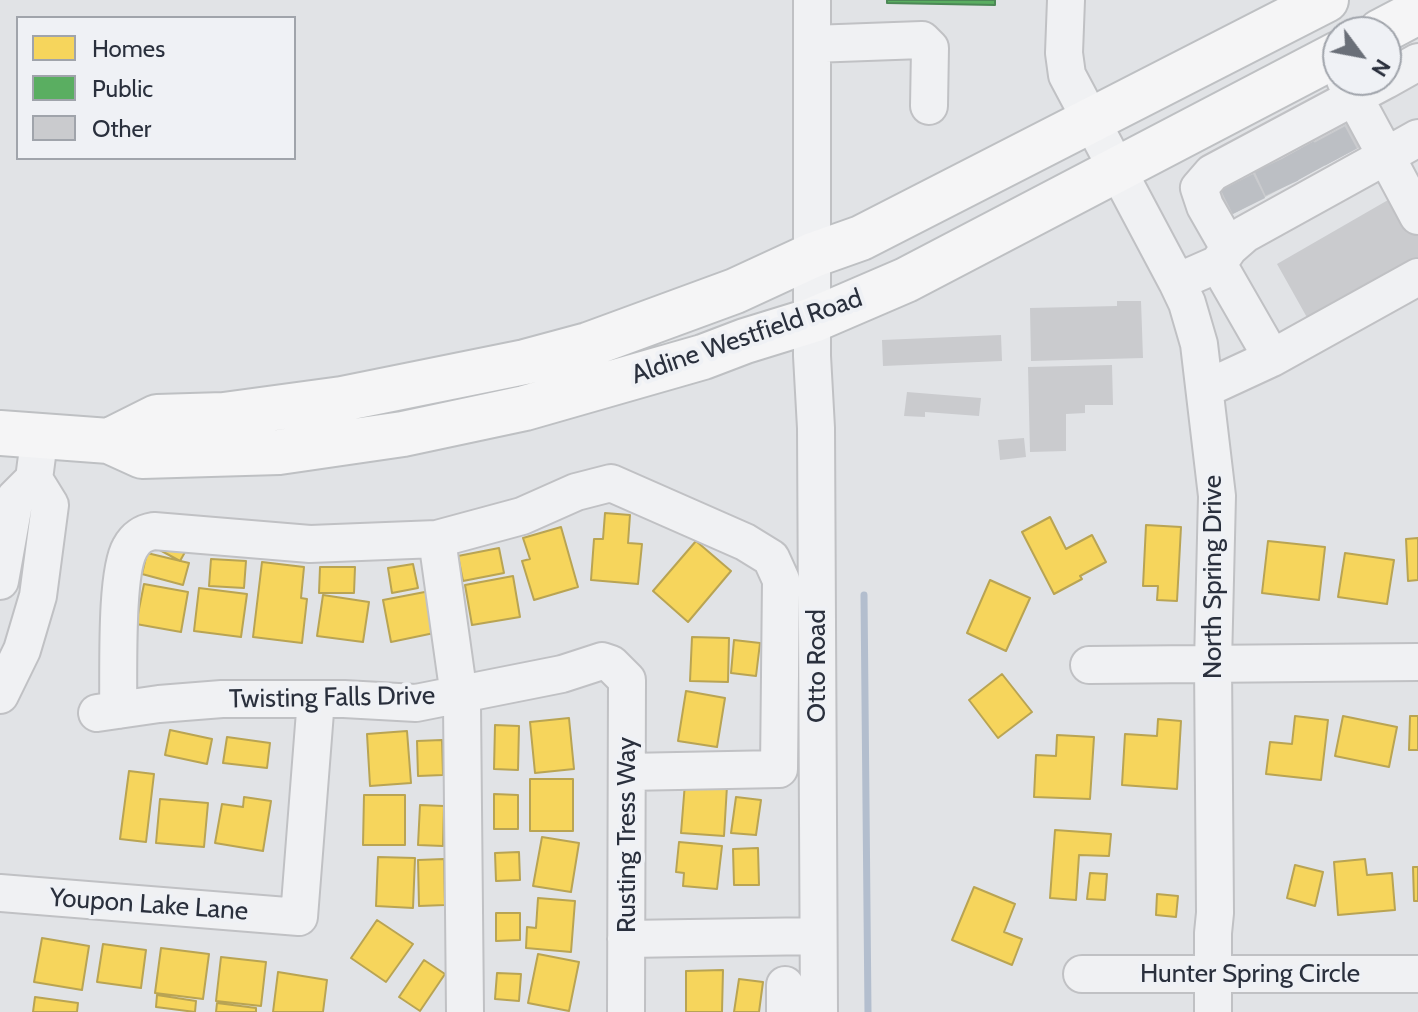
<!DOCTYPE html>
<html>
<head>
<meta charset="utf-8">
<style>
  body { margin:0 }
  #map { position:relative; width:1418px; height:1012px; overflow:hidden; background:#e1e3e6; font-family:Cabin,sans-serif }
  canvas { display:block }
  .legend { position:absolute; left:16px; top:16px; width:280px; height:144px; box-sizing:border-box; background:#eff1f5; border:2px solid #a0a4ab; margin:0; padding:10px 14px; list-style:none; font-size:24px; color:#2a303d }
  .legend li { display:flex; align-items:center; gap:16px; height:40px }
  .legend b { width:40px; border:2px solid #a0a4ab }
  .north { position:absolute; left:1322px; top:16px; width:80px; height:80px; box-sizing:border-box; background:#eff1f5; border:2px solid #a0a4ab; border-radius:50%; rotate:122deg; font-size:22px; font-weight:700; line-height:32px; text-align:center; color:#2a303d }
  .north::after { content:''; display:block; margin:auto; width:28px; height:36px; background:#6a6f78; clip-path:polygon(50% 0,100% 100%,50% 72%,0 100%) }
</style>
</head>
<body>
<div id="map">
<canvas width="1418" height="1012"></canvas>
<ul class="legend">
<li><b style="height:22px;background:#f6d55c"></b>Homes</li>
<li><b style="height:22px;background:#5aae61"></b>Public</li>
<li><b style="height:22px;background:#cacbce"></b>Other</li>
</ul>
<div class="north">N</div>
</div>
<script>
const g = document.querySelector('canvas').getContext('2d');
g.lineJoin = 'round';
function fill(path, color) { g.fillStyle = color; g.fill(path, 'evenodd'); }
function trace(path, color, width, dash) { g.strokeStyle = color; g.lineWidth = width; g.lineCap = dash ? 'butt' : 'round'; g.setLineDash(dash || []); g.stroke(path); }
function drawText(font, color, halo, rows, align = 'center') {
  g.font = font + ' Cabin,sans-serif'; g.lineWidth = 8; g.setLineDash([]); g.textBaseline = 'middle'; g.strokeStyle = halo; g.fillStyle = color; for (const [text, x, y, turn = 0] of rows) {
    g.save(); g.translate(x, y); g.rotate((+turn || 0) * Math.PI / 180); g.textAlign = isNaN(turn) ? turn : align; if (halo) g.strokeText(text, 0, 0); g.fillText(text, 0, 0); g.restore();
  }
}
const homes = new Path2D(`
  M605,513L630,515L628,543L642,544L638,584L591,580L594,539H603Z
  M1050,517L1066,549L1092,535L1106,562L1080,576L1082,579L1054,594L1022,532Z
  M1146,525L1181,527L1177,601L1157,600L1158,586H1143Z
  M561,527L578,587L534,600L522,561L530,559L523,538Z
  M1418,538V580L1408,581L1406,539Z
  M696,541L731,571L688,622L653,591Z
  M1268,541L1325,547L1319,600L1262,593Z
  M189,545L180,561L158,549Z
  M499,548L504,573L463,581L458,556Z
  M147,553L189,563L183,585L142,574Z
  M1345,553L1394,560L1387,604L1338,597Z
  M211,559L246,561L244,588L209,586Z
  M262,562L304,567L301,598L307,599L302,643L253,637Z
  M413,564L418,588L392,593L388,568Z
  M320,567H355L354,593H319Z
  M513,576L520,617L472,625L465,585Z
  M990,580L1030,598L1006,651L967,633Z
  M144,584L188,592L181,632L136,624Z
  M199,588L247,594L241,637L194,631Z
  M430,591L439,632L391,642L383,600Z
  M323,595L369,602L363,642L317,636Z
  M692,637L729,638L728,682L690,681Z
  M734,640L760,643L756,676L731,673Z
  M1002,674L1032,712L998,738L969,700Z
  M686,691L725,698L717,747L678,741Z
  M1295,716L1328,720L1321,780L1266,774L1270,742L1292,744Z
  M1343,716L1397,727L1389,767L1335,756Z
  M1410,716H1418V750H1409Z
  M569,718L574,769L535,773L530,722Z
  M1158,719L1181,721L1177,789L1122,785L1125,734L1157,736Z
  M495,725L519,726L518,770L494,769Z
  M170,730L212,739L207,764L165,755Z
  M407,731L411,783L370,786L367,734Z
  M1057,735L1094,737L1090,799L1034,797L1036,755L1056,756Z
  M227,737L270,743L267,768L223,763Z
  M442,740L443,775L418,776L417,741Z
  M129,771L154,774L146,842L120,839Z
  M530,779H573V831H530Z
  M685,783L727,786L724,836L681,833Z
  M494,794L518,795V829H494Z
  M364,795H405V845H363Z
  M244,797L271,801L263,851L215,843L222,804L243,807Z
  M736,797L761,800L756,835L731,833Z
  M160,799L208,803L204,847L156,843Z
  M420,805L444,806L443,846L418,845Z
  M1055,830L1111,834L1109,856L1079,855L1076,900L1050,898Z
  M542,837L579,843L571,892L533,886Z
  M679,842L722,846L717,889L683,886L684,873L676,872Z
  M758,848L759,885H734L733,849Z
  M519,852L520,880L496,881L495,853Z
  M378,857L415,858L413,908L376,906Z
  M444,859L445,905L419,906L418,860Z
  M1365,859L1367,875L1392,873L1395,910L1338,915L1334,862Z
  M1295,865L1323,872L1315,906L1287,898Z
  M1413,867H1418V901H1414Z
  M1090,873L1107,874L1105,900L1087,899Z
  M974,887L1015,904L1004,932L1022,939L1012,965L952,940Z
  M1157,894L1178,896L1176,917L1156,915Z
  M538,898L575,901L571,952L526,948L527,927L536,928Z
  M496,913H520V940L496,941Z
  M377,920L413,944L386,982L351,958Z
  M42,938L89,946L82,990L34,982Z
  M103,944L146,950L141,988L97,982Z
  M161,948L209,954L203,999L155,993Z
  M538,954L579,962L569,1011L528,1003Z
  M221,957L266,962L261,1006L216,1001Z
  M424,960L445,974L420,1011L399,997Z
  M723,970L722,1012H686V971Z
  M278,972L327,980L323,1012H273Z
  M497,973L521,974L519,1001L495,999Z
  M739,979L763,982L759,1012H734Z
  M157,995L196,1001L195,1012L156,1007Z
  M35,997L78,1003L77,1012H33Z
  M217,1003L256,1008V1012H216Z`);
fill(homes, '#f6d55c');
trace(homes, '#b9a453', 2);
const public = new Path2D(`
  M887,0H995V5L887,3Z`);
fill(public, '#5aae61');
trace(public, '#4c8856', 2);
trace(new Path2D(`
  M864,595L868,1012`), '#b3bece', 7);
fill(new Path2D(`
  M1352,121L1364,145L1229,216L1217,193Z
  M1395,196L1418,236V257L1309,321L1277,264Z
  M1117,301H1141L1143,358L1031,361L1030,308L1117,306Z
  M1001,335L1002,361L883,366L882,340Z
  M1112,365L1113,405H1085V413L1066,414V451L1030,452L1028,367Z
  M907,392L981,398L979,416L925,412V417L904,416Z
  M1024,438L1026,457L1000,460L998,440Z`), '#cacbce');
trace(new Path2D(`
  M1329,135L1341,157
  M1298,150L1311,173
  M1271,164L1282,188
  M1237,182L1249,206`), '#bcbfc4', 36, [36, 18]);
const minor = new Path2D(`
  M812,0V356L816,428L819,1012
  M1066,0L1064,53L1067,75L1177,282L1187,303L1199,344L1217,496L1213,663L1215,913L1213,933V1012
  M812,44L922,40L930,48L929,106
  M1386,80L1418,62
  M1418,138L1386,156L1418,216
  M1229,248L1205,206L1199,188L1212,173L1386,80
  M1177,282L1218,264L1229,248L1245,234L1386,156L1345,80
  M1272,358L1418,277
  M1205,389L1272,358L1218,264
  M437,539L459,696L462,705L465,1012
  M0,581L15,498L34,479L37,456
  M1089,665L1418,662
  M0,695L22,650L38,596L50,505L34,479
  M118,710C119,675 115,574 130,548C136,537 143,533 154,531L310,544L437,539L522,516L576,492L611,483L745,542L771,558L781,580L779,769L627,772
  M97,713L159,704L222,699H344L416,703L562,674L602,661L611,664L627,680L626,1012
  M0,893L299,917L316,699
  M626,939L818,936
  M1082,974H1418
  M785,985V1012`);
const major = new Path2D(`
  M1380,32L1418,12
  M0,433L109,441L142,456L279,452L403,434L525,408L703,357L745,341L813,320L906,280L1338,54
  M109,441L157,417L224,415L342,399L525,362L588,345L735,291L813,255L861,238L1326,0`);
trace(minor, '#c0c1c4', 40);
trace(major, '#bec0c3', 48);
trace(minor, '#f0f1f3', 36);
trace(major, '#f5f5f6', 44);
drawText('26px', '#2a303d', '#eff1f5', [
  ["Aldine Westfield Road",747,337,-19],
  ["North Spring Drive",1213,577,-90],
  ["Otto Road",817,666,-90],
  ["Twisting Falls Drive",332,698,-1],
  ["Rusting Tress Way",627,835,-90],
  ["Youpon Lake Lane",149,905,4],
  ["Hunter Spring Circle",1250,974]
]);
</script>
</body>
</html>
